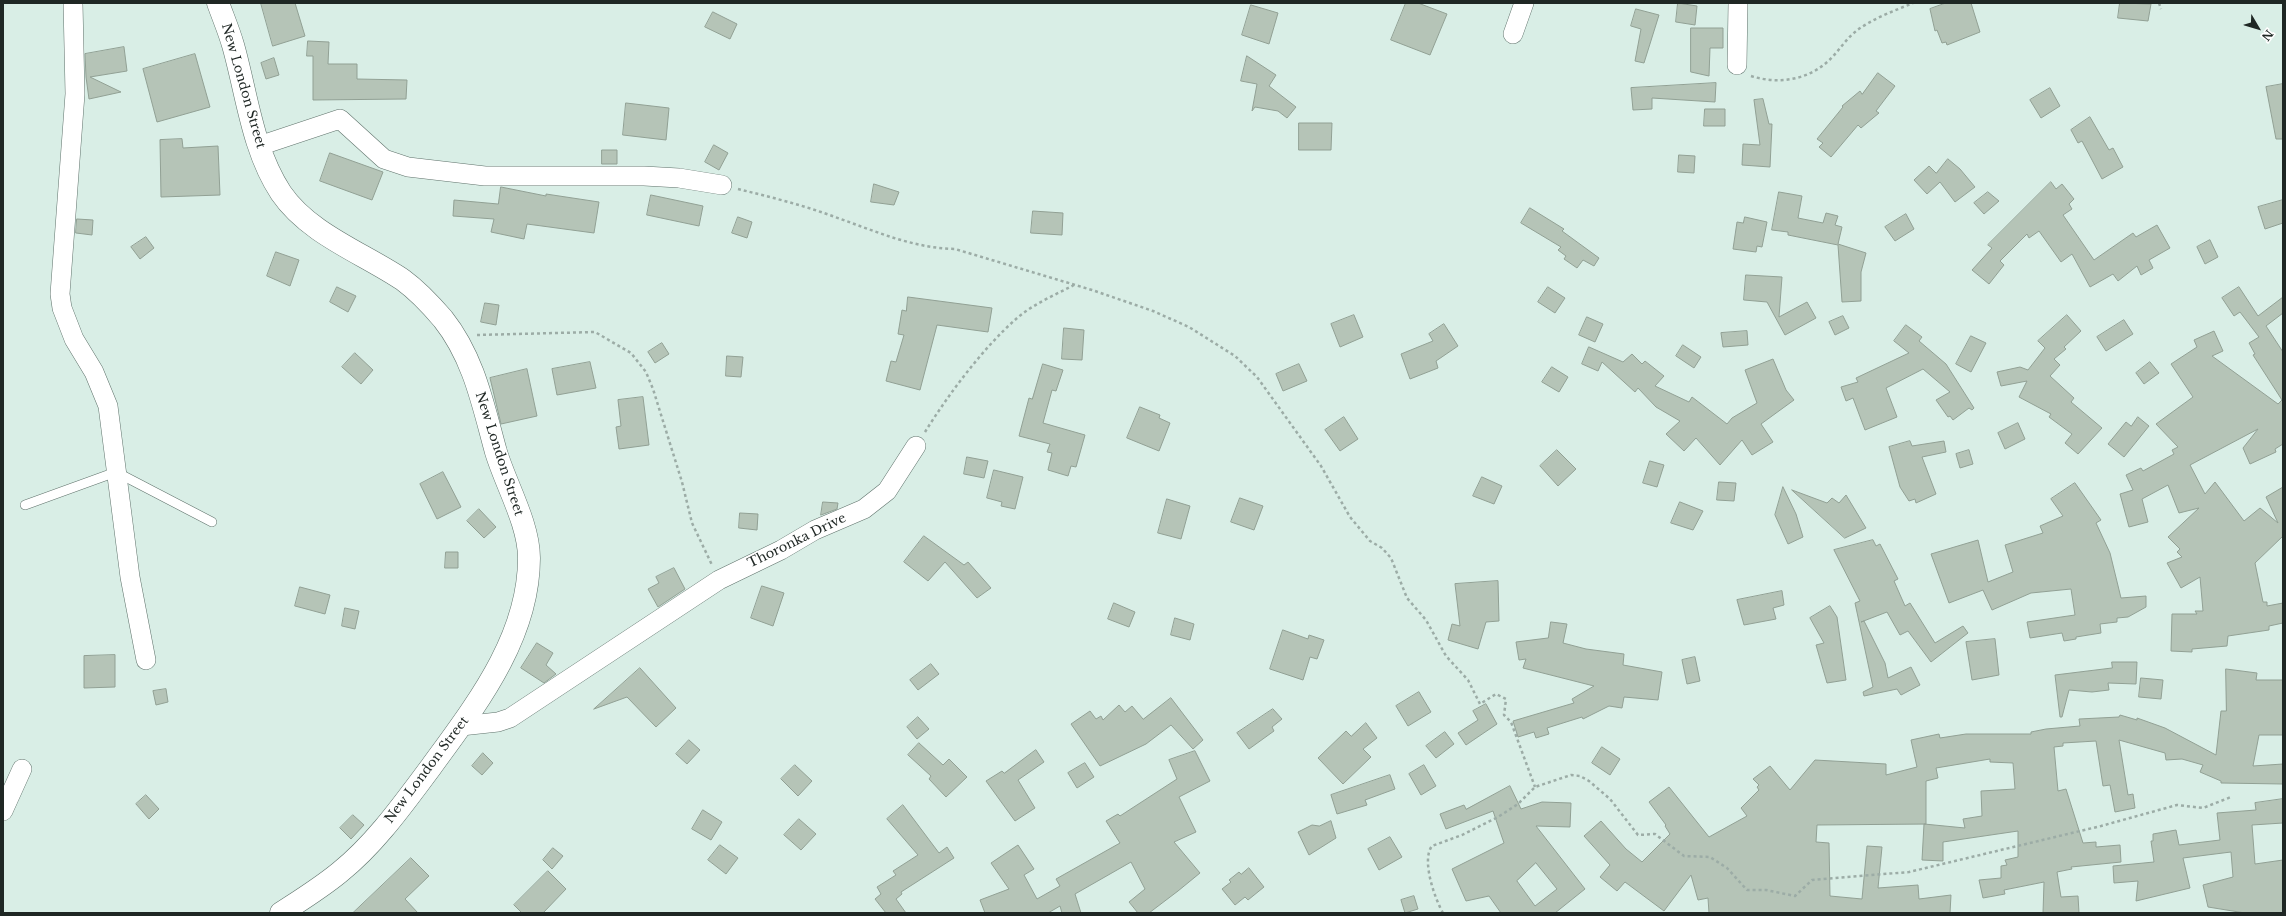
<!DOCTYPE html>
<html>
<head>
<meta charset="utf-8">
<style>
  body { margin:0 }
  #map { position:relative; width:2286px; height:916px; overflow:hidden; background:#d9eee6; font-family:"Libre Baskerville",serif }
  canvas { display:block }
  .frame { position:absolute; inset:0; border:4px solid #1f2724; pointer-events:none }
  .north { position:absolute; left:2238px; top:8px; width:40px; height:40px; -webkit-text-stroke:3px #fff; paint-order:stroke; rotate:128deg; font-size:11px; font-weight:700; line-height:16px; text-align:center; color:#1f2724 }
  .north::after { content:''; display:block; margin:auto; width:14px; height:18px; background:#1f2724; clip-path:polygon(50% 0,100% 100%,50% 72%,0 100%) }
</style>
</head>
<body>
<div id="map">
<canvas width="2286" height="916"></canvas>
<div class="frame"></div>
<div class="north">N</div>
</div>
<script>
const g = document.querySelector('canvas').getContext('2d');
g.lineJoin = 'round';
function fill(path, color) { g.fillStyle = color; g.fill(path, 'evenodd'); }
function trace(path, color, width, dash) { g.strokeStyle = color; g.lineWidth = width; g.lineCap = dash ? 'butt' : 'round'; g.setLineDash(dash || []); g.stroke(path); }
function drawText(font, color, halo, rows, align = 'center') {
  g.font = font + ' "Libre Baskerville",serif'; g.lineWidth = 3; g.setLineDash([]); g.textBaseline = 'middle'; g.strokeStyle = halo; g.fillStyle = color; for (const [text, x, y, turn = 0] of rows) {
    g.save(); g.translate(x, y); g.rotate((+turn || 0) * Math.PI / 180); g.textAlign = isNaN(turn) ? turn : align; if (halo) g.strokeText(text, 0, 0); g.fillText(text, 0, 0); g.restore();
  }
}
const building = new Path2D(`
  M261,3H295L305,36L273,46Z
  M1406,3H1418L1447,14L1430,55L1391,40Z
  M1678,3L1697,6L1695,25L1676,22Z
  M1946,3H1971L1980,32L1947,45L1946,42L1942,43L1937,30L1935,31L1930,9Z
  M2120,3L2151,4L2148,21L2118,18Z
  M1251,5L1278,13L1269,44L1242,35Z
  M1636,9L1659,15L1644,63L1635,61L1641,29L1631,26Z
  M713,12L737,24L730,39L705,27Z
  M1691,28H1723V48H1710L1709,76L1691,72Z
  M308,41L329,42L328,64H357V79L407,80L406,99L313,100V56H307Z
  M124,47L127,71L90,77L121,92L89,99L86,77L85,54Z
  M195,54L210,107L157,122L143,69Z
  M1247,56L1276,75L1269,86L1296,107L1287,118L1278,111L1255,107L1252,111L1257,84L1241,81Z
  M274,58L279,75L266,79L261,63Z
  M1878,73L1895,86L1876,111L1879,113L1861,128L1858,125L1831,157L1819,147L1823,143L1817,139L1843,107L1842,106L1860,91L1862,94Z
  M1716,83L1715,102L1652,98V109L1633,110L1631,88Z
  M2283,84V139H2276L2266,87Z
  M2050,88L2060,106L2041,118L2030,100Z
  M1763,99L1769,124H1772L1770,167L1742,165L1743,144L1760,145L1754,100Z
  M626,103L669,108L666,140L623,135Z
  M1705,109H1725V126H1704Z
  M2090,117L2109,150L2113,148L2123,167L2102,179L2082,141L2078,143L2071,130Z
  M1299,123H1332L1331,150H1299Z
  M182,139L183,148L218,146L220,195L161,197L160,140Z
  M714,145L728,153L719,170L705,162Z
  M602,150H617V164H602Z
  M330,153L383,172L372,200L320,181Z
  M1679,155L1695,156L1694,173L1678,172Z
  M1948,159L1960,169L1975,187L1955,202L1940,182L1927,194L1914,180L1929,166L1936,173Z
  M2051,182L2056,189L2062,184L2074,199L2069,204L2072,209L2063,215L2094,260L2133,233L2136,237L2157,225L2170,248L2149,260L2153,268L2141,275L2137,266L2118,281L2113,274L2090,287L2072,254L2061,262L2039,231L2029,238L2027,234L2000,261L2004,265L1989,284L1972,270L1992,248L1988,245Z
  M874,184L899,192L894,205L871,202Z
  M501,187L546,196V194L599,202L594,233L527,224L524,239L491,232L494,219L453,216L454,200L498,204Z
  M1779,192L1802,196L1798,218L1823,223L1826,213L1838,216L1835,225L1842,227L1838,244L1866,253L1861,272V301L1842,302L1838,245L1788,235V232L1772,230Z
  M1988,192L1999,201L1984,214L1974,203Z
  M651,195L703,206L699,226L647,215Z
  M2283,200V223L2265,229L2258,207Z
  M1530,208L1564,229L1562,231L1599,258L1594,266L1583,260L1577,268L1564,259L1566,256L1558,250L1561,247L1521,223Z
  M1033,211L1063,213L1062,235L1031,233Z
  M1906,214L1914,229L1895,241L1885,227Z
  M738,217L752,222L747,238L732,233Z
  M1745,217L1767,222L1762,247L1757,246L1756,252L1733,249L1737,222L1743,223Z
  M77,219L93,220L92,235L76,233Z
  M146,237L154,248L140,259L131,247Z
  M2210,240L2218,257L2205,264L2197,247Z
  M276,252L299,260L290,286L267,276Z
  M1746,275L1782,277L1779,317L1807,302L1816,318L1785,335L1767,302L1744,300Z
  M337,287L356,296L348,312L330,302Z
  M1548,287L1565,298L1555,313L1538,302Z
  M2239,287L2258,316L2283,297V313L2266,326L2283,352V444L2275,449L2276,452L2250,464L2243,448L2258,429L2190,465L2205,494L2215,482L2244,521L2260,508L2278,523L2266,497L2283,487V536L2255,563L2263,602H2267V606L2283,603V623L2269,626V630L2228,636L2227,646L2192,649V652L2171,651L2172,614H2197L2195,611H2203L2200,577L2181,588L2167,563L2182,557L2177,552L2180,549L2168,537L2199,508L2179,513L2168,485L2142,499L2148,522L2129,527L2120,494L2133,490L2126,475L2141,468L2143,471L2174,454L2172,450L2178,447L2156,424L2193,397L2171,364L2197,347L2194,340L2214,331L2223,351L2212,356L2278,404L2282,400L2253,355L2255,354L2249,343L2259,337L2240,312L2234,316L2222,298Z
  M908,297L992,308L988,332L937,325L920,390L886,381L891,361L896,362L904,335L898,334L902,310L906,311Z
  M485,303L499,305L496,325L481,322Z
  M1354,315L1363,337L1340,347L1331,324Z
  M2067,315L2081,331L2064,347L2066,349L2054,359L2060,365L2050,376L2074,398L2071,402L2102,428L2078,454L2065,443L2072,434L2049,417L2051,414L2019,397L2027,381L2001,386L1997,372L2020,367L2028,370L2045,348L2038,341Z
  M1843,316L1849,328L1835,335L1829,322Z
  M1587,317L1603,324L1595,342L1579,335Z
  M2124,320L2133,334L2106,351L2097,337Z
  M1444,324L1458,346L1436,361L1438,368L1410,379L1401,354L1433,341L1429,334Z
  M1906,325L1922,337L1919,341L1946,364L1974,408L1972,410L1969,408L1953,420L1950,416L1948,417L1936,400L1950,392L1923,369L1886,388L1897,417L1865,430L1853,398L1846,401L1841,387L1858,382L1856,378L1909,353L1894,341Z
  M1064,328L1084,330L1082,360L1062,359Z
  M1747,331L1748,345L1723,347L1721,333Z
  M1971,336L1986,343L1971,372L1956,364Z
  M662,343L669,354L655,363L648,352Z
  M1683,345L1701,357L1694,368L1676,356Z
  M1589,347L1623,362L1632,354L1642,364L1645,361L1664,376L1655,386L1689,402L1692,397L1727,424L1732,418L1757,403L1745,370L1773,359L1786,390L1794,400L1761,424L1773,442L1752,455L1742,440L1720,465L1696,438L1684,451L1666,434L1680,421L1656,407L1638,388L1635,392L1602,362L1598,371L1582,364Z
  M355,353L373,370L361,384L342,367Z
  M727,356L743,357L741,377L726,376Z
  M590,362L596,388L557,395L552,369Z
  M2150,362L2159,373L2144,384L2136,373Z
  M1043,364L1063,370L1056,391L1052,390L1043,423L1085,435L1076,467L1071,466L1068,476L1048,470L1052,453L1047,452L1050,444L1019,436L1029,398L1032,399Z
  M1299,364L1307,381L1283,391L1276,374Z
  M1552,367L1568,377L1559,392L1542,382Z
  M527,369L537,416L501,424L490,378Z
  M643,397L649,445L619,449L616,427L621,426L618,400Z
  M1140,407L1160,415L1159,418L1170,423L1159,451L1127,438Z
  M1344,417L1358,439L1340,451L1325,430Z
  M2138,417L2149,426L2124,457L2108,444L2126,422L2131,426Z
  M2018,423L2025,439L2005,449L1998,433Z
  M1910,441L1912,446L1944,441L1946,452L1922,457L1936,494L1916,503L1915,499L1909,501L1900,487L1889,447Z
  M1557,450L1576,469L1558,486L1540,466Z
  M1969,450L1973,464L1960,468L1956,454Z
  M967,457L988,461L984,478L964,474Z
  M1650,461L1664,465L1657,487L1643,483Z
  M994,470L1023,477L1015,509L1001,506L1002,502L987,498Z
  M443,472L461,507L437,519L420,484Z
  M1482,477L1502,486L1494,504L1473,496Z
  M1719,482L1736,483L1734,501L1717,500Z
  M2075,483L2101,520L2096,523L2110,553L2121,598L2146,596V607L2128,617L2117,618V622L2100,624L2101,633L2076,637V639L2064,641L2062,633L2030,638L2027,622L2075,615L2071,589L2031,593L1992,610L1983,590L1949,603L1931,554L1978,540L1988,582L2013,572L2005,545L2043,533L2040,526L2063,516L2051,499Z
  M1783,487L1796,514L1803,537L1788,544L1775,515Z
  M1792,490L1827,503L1832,498L1839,503L1846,495L1866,528L1845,538Z
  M1240,498L1263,506L1254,530L1231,522Z
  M1167,499L1190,506L1181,539L1158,533Z
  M823,502L838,503L837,509L821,515Z
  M1680,502L1703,511L1693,530L1671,523Z
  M479,509L496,527L484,538L467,521Z
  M740,513L758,514L757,530L739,528Z
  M924,536L964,565L968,562L991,588L977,598L945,562L928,581L904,562Z
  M1873,540L1876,546L1880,544L1898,579L1894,581L1905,606L1910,603L1935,643L1963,626L1968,633L1931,662L1908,631L1900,635L1887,612L1861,622L1864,621L1885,663L1888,678L1911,667L1920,685L1901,695L1897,689L1864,696L1863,692L1873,687L1855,603L1860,601L1834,550Z
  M446,552H458V568H445Z
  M674,568L685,589L658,607L648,589L659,583L656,577Z
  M1498,581L1499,621L1486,622L1478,649L1448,640L1452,624L1460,626L1455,584Z
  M762,586L784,593L773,626L751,618Z
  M300,587L330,595L325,614L295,606Z
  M1782,591L1784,605L1773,608L1776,619L1744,625L1737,600Z
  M1114,603L1135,612L1129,627L1108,619Z
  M1830,606L1837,617L1846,680L1827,683L1816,645L1824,643L1810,618Z
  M345,608L359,611L355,629L342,626Z
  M1175,618L1194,624L1190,640L1171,635Z
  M1551,622L1567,624L1563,643L1586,649L1624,654L1623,665L1662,672L1658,700L1624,697L1622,708L1609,706L1583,719L1582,717L1547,728L1549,734L1536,738L1534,732L1518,737L1513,721L1574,703L1572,699L1594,686L1523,668L1526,659L1519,660L1516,642L1548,638Z
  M1283,630L1308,639L1309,635L1324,640L1317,659L1310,657L1303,680L1270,669Z
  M1995,639L1999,675L1972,680L1966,642Z
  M537,643L553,653L546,665L556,674L544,683L521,668Z
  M115,655V687L84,688V656Z
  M1695,657L1700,681L1687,684L1682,660Z
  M2112,662H2137L2136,684L2108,683L2109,690L2092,692L2069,690L2062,717H2060L2055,675L2112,668Z
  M931,664L939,674L918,690L910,680Z
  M640,668L676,708L656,727L627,697L594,709Z
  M2226,669L2257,673L2256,680H2283V735H2259L2253,766L2283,764V784L2221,783V781L2200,772L2203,765L2182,759L2166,760L2165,753L2119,740L2128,795L2133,794L2135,808L2115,812L2110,785L2103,786L2096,741L2063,743V746L2054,747L2058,791L2066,789L2083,843L2096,842V847L2120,845L2121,862L2071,867L2072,869L2057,872L2061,897L2078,896L2079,913H2043L2044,882L2004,890L2005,894L1983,898L1979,880L2001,878V866L2007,865L2005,860L2018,857V831L1943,842V861L1922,860L1924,824L1965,828L1963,819L1982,816L1981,791L2015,789L2013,763L1990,762V759L1936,768L1938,778L1926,781V824L1817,825L1816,842L1829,843L1830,896L1862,899L1867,846L1882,847L1878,888L1918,885L1919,899L1951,895L1950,913H1709L1708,898L1698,900L1691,875L1664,911L1625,882L1617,891L1600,877L1610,865L1584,836L1601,821L1626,849L1642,862L1670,834L1665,826L1666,825L1649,802L1669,787L1709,837L1747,816L1741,808L1759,790L1757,787L1759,785L1753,779L1770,766L1790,790L1815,760L1886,764V775L1917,767L1911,740L1939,734L1940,738L1966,734H2031V732L2046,729L2080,726L2079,719L2119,717L2120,715L2137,720V718L2165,728L2216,755L2221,711H2226Z
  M2141,678L2163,680L2161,699L2139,697Z
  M166,689L168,702L156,705L153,691Z
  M1419,692L1431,712L1408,726L1396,706Z
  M1171,698L1203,740L1193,749L1171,725L1146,744L1100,766L1071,724L1090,711L1096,719L1101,716L1103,720L1119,705L1125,712L1132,706L1143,719Z
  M1486,704L1497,724L1466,745L1458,733L1478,720L1473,711Z
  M1273,709L1282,719L1272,727L1274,731L1249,749L1237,733Z
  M918,717L929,729L917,739L907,727Z
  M1366,723L1377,738L1363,749L1371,757L1343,784L1318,758L1346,731L1351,736Z
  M1445,732L1454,744L1436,758L1426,746Z
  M689,740L700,750L687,764L676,754Z
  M919,743L943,765L949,759L967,777L946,797L929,779L931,776L908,755Z
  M1602,747L1620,759L1610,775L1592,763Z
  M1036,750L1044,762L1018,780L1035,808L1015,821L986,781L1002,771L1004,773Z
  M1195,751L1210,781L1179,797L1196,832L1174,842L1200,873L1178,891L1149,913H1138L1129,902L1145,889L1131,862L1075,894L1081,913H1062L1060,906L1048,913H985L980,900L1009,889L991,863L1018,845L1034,869L1024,875L1037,899L1060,886L1056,879L1120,843L1106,821L1118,814L1120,816L1177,779L1169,760Z
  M483,753L493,763L482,775L472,766Z
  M1085,763L1094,777L1077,788L1068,773Z
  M795,765L812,781L798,796L781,779Z
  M1424,765L1436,786L1421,795L1409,774Z
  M1390,775L1395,789L1365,800L1367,805L1337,814L1331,795Z
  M1510,786L1521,809L1542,802L1571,803L1570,827L1536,826L1585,889L1555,913H1501L1489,896L1466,901L1452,869L1504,843L1493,811L1446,829L1440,814L1464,805L1466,809ZM1536,863L1557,889L1535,906L1517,881Z
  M146,795L159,809L149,819L136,804Z
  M2283,799V823L2252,825L2255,864L2283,860V913H2245L2208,907L2203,885L2233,877L2231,852L2183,858L2190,888L2136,901L2138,881L2114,883L2113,866L2154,862L2151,841H2153V834L2176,830L2179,845L2220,840L2217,813L2256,810L2255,803Z
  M903,805L939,853L947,847L954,858L901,892L902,894L896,899L906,913H886L875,899L881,894L877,887L896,875L893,871L918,855L887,819Z
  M703,810L722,822L711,840L692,829Z
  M353,815L364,825L351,839L340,828Z
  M799,819L816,834L801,850L784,835Z
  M1331,821L1336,838L1309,855L1298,832L1312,825L1319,826Z
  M1390,837L1402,857L1379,870L1368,849Z
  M720,845L738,858L726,874L708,860Z
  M553,848L563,856L552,869L543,860Z
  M411,858L429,876L405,899L418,913H353Z
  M1249,868L1264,887L1248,900L1245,897L1235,905L1222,889L1231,882L1229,880L1239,872L1241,874Z
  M548,871L566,889L543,913H522L514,905Z
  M1414,896L1418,909L1405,913L1401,900Z`);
fill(building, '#b5c4b7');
trace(building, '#91a094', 1);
const service = new Path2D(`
  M25,505L116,472L212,522`);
const minor = new Path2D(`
  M73,3L75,94L60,294L62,308L74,339L94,372L108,406L130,577L146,660
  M1513,34L1524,3
  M1737,65L1738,3
  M259,146L340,119L384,159L408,167L485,176H644L679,178L722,185
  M461,726L498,722L510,718L719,580L781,550L815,530L864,509L887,491L916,446
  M3,811L22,769`);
const tertiary = new Path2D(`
  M218,3C223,17 229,31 233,45C247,94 252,149 281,193C309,234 363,253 403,280C418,291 431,305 443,319C474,358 483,405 496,452C506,485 529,524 529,558C529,638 476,705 431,767C404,803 376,843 340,872C322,887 301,900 281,913`);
trace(service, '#5f726b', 10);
trace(minor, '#5f726b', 20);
trace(tertiary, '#5f726b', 23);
trace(new Path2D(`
  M2159,3L2161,9
  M1751,76C1776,84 1805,81 1826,63C1837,54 1844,41 1855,32C1871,19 1894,11 1913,3
  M738,189C770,197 803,205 835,217C875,231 912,248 955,249L1092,290L1153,311L1189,327L1235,356L1257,377L1321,466L1350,517L1370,541L1382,548L1391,558L1407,598L1426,620L1446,656L1468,680L1480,704L1496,694L1506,699L1504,715L1511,722L1535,787
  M477,335L595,332L631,353L646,372L653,389L682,482L692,523L712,565
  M925,432C948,395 983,348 1016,319C1033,304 1055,295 1074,285
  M1443,913C1435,899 1421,860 1432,846L1462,835L1498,817L1518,804L1535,787L1571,775L1580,776L1589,781L1610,799L1638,835L1655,834L1684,856L1710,857L1727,868L1747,890H1766L1795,896L1812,880L1909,872L2101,826L2177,805L2203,808L2231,797`), '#9caca6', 2.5, [3, 3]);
trace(service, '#fff', 9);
trace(minor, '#fff', 19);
trace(tertiary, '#fff', 22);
drawText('13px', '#1f2724', '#fff', [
  ["New London Street",243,86,74],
  ["New London Street",499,454,72],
  ["Thoronka Drive",797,541,-26],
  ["New London Street",427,770,-53]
]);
</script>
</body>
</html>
